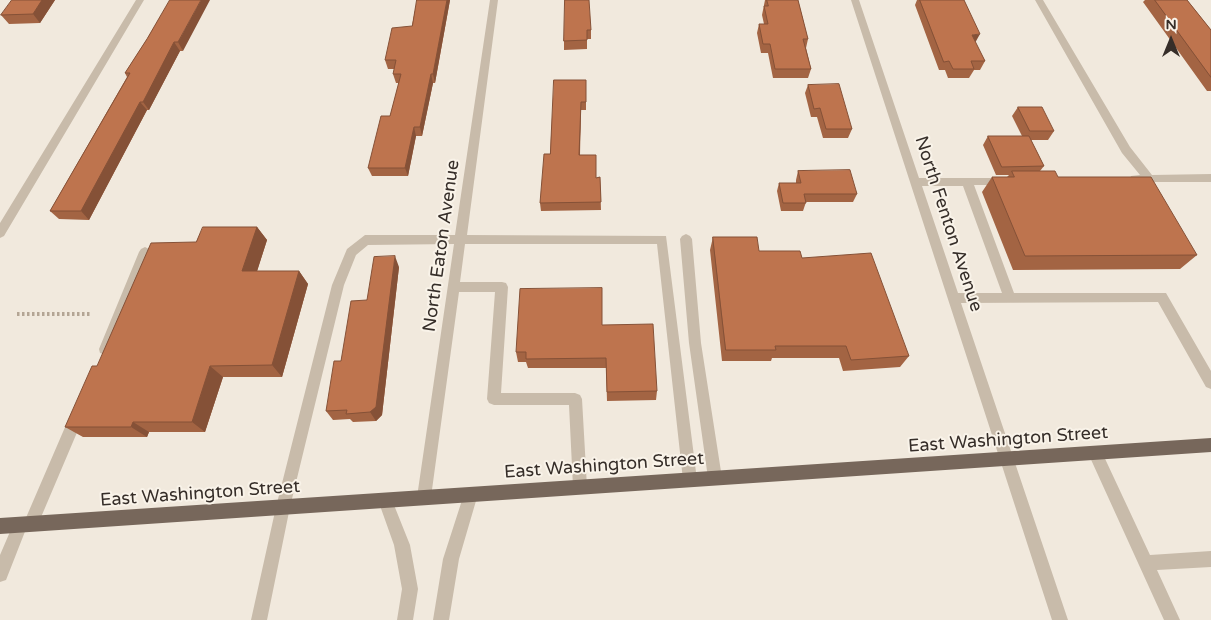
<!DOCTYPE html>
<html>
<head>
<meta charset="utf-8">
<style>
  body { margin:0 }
  #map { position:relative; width:1211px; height:620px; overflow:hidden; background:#f1e9dd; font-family:"Varela Round",sans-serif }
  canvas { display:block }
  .north { position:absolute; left:1146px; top:15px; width:50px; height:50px; -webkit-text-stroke:4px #f9f3e9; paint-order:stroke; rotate:0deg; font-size:14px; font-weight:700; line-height:20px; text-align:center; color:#362e29 }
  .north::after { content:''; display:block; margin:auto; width:18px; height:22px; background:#362e29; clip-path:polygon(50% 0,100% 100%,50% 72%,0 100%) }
</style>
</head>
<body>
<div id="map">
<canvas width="1211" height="620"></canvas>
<div class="north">N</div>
</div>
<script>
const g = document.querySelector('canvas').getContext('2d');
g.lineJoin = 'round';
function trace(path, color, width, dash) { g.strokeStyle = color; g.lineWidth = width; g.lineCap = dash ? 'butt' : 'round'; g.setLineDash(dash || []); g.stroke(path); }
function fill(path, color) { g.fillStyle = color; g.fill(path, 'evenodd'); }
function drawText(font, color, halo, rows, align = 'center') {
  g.font = font + ' "Varela Round",sans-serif'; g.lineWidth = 4; g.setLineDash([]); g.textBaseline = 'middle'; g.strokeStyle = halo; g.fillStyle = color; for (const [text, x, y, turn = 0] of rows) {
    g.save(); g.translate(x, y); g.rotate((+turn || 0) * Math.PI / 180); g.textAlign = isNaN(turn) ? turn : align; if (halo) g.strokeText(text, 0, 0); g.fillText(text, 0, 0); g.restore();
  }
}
trace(new Path2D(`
  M17,314H91`), '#b4a594', 4, [2.5, 2.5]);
fill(new Path2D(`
  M136,0H144L4,236L0,238V223Z
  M490,0H498L467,235L666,236L697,480L695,485L690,487L685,485L683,480L657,244H465L460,282H502L506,283L508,287L501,393H575L580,395L582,399L587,487L585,492L580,494L575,492L573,487L569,405H494L489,403L487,399L495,292H459L431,497L429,502L424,504L419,502L417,497L454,244L368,245L356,255L344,285L290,507L267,620H251L276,507L332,285L347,249L365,235H455Z
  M851,0H859L919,178H1009L1011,181L1009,184L1005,185H974L1014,293H1166L1211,371V389L1206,387L1158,302L961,303L1068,620H1052ZM922,186H963L1002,293H958Z
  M1035,0H1043L1130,147L1152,175L1211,174V182H1131L1130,179L1131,176L1140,175L1122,153Z
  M686,234L690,236L692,239L701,343L722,478L720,483L715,485L710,483L708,478L689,343L680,239L682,236Z
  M145,247L149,249L151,252L111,349L110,353L105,355L100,353L99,349L139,252L141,249Z
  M77,410L82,411L84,416L36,529L31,531L26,529L6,580L0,582V555L15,520L20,518L25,520L72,411Z
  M1095,446L1100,448L1150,555L1211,551V567L1157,570L1180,620H1164L1088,453L1090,448Z
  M471,487L476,489L478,494L459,559L449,620H433L443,559L464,494L466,489Z
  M385,493L390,495L410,545L418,589L413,620H397L402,589L394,545L378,500L380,495Z`), '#c8bbaa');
fill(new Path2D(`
  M1211,438V452L0,534V518Z`), '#77675b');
fill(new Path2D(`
  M12,0H55L40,23L9,24L1,15Z
  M170,0L183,51H180L149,110H147L89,220L59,219L50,211L127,77L125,73L147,39Z
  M417,0H450L435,83H433L422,136H416L408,176H372L368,168L390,116L399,83H396L393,74L395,69H388L385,60L412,26Z
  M565,0L591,30V39H587V49L564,50V41Z
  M765,0H798L808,39L806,48L811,69L808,78H773L768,53H761L757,33L759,24H764L762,15Z
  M917,0H964L975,42L985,61L980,70H974L969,78H948L945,70H939L915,5Z
  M1145,0H1187L1211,30V91H1207L1143,2Z
  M586,80V110H581L580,155L596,178L600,177L601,210L541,211L540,203L550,154Z
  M808,85L852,129L848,138H823L817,117H811L805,93Z
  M1018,107L1054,131L1048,140H1031L1044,166L1040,171L1058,177L1197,255L1180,269L1013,270L982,192L992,177H1007L1009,175H996L983,145L988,136H1022L1012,116Z
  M798,171L857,194L853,202H806L803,211H781L777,191L779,183H796V180Z
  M257,227L267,240L257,271H299L308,284L282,377H223L205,432H149L147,437H83L65,427L196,242Z
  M713,237L759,251L802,258L909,356L900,367L843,371L839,358H772L771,361H722L710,250Z
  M399,267L382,415L376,421L353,422L350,419L333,420L326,411L341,361L367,300Z
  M602,325L657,391L656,400L607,401L606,368H528L526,362H518L516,352Z`), '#a36443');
fill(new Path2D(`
  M42,0H55L40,23L33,14Z
  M201,0H210L183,51L178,42Z
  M447,0H450L435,83L433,74Z
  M980,34L975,43L972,35Z
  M174,42L180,51L149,110L143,102Z
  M431,74L433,83L422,136L420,127Z
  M140,102L147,110L89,220L81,211Z
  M581,102V110L579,163V155Z
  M414,127L416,136L408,176L405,168Z
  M257,227L267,240L253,284L242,271Z
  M395,256L399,267L382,415L376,421L370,412Z
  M299,271L308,284L282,377L272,365Z
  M210,366L223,377L205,432L192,422Z
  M133,422L149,432L147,437L131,427Z`), '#855137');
const building = new Path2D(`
  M12,0H42L33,14L1,15Z
  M170,0H201L178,42H174L143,102H140L81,211H50L130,73H125L147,39Z
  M417,0H447L433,74H431L420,127H414L405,168H368L381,116H390L401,74H393L396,60H385L392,28L412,26Z
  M565,0H589L591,30H587V40L564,41Z
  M767,0H798L808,39H803L811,69H775L770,44H763L759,24H768L764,6H768Z
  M920,0H964L980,34L972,35L985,61H971L974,69H953L949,61L944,62Z
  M1155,0H1187L1211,30V77Z
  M554,80H586V102H581L579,155H596V178L600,177L601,202L540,203L544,154H550Z
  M839,84L852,129H826L820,108L814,109L808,85Z
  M1018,107H1042L1054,131H1030Z
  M988,136H1029L1044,166L1002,167Z
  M850,170L857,194H804L806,203H783L779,183H801L798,171Z
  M1012,171H1055L1058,177H1151L1197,255L1025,256L992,177H1014Z
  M203,227H257L242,271H299L272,365L210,366L192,422H133L131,427H65L92,366H97L151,243L196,242Z
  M713,237H757L759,251H800L802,258L871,253L909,356L851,360L846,346H775L776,350H726Z
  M395,256L376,407L370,412L346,414L347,410L326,411L334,361H341L351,301L367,300L374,257Z
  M602,288V325L653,324L657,391L607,392L606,358L526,359V352H516L520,289Z`);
fill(building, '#be744e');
trace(building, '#855137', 1);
drawText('18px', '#362e29', '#f9f3e9', [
  ["North Fenton Avenue",948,224,72],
  ["North Eaton Avenue",442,246,-82],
  ["East Washington Street",1008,440,-4],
  ["East Washington Street",604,466,-4],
  ["East Washington Street",200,494,-4]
]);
</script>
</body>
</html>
